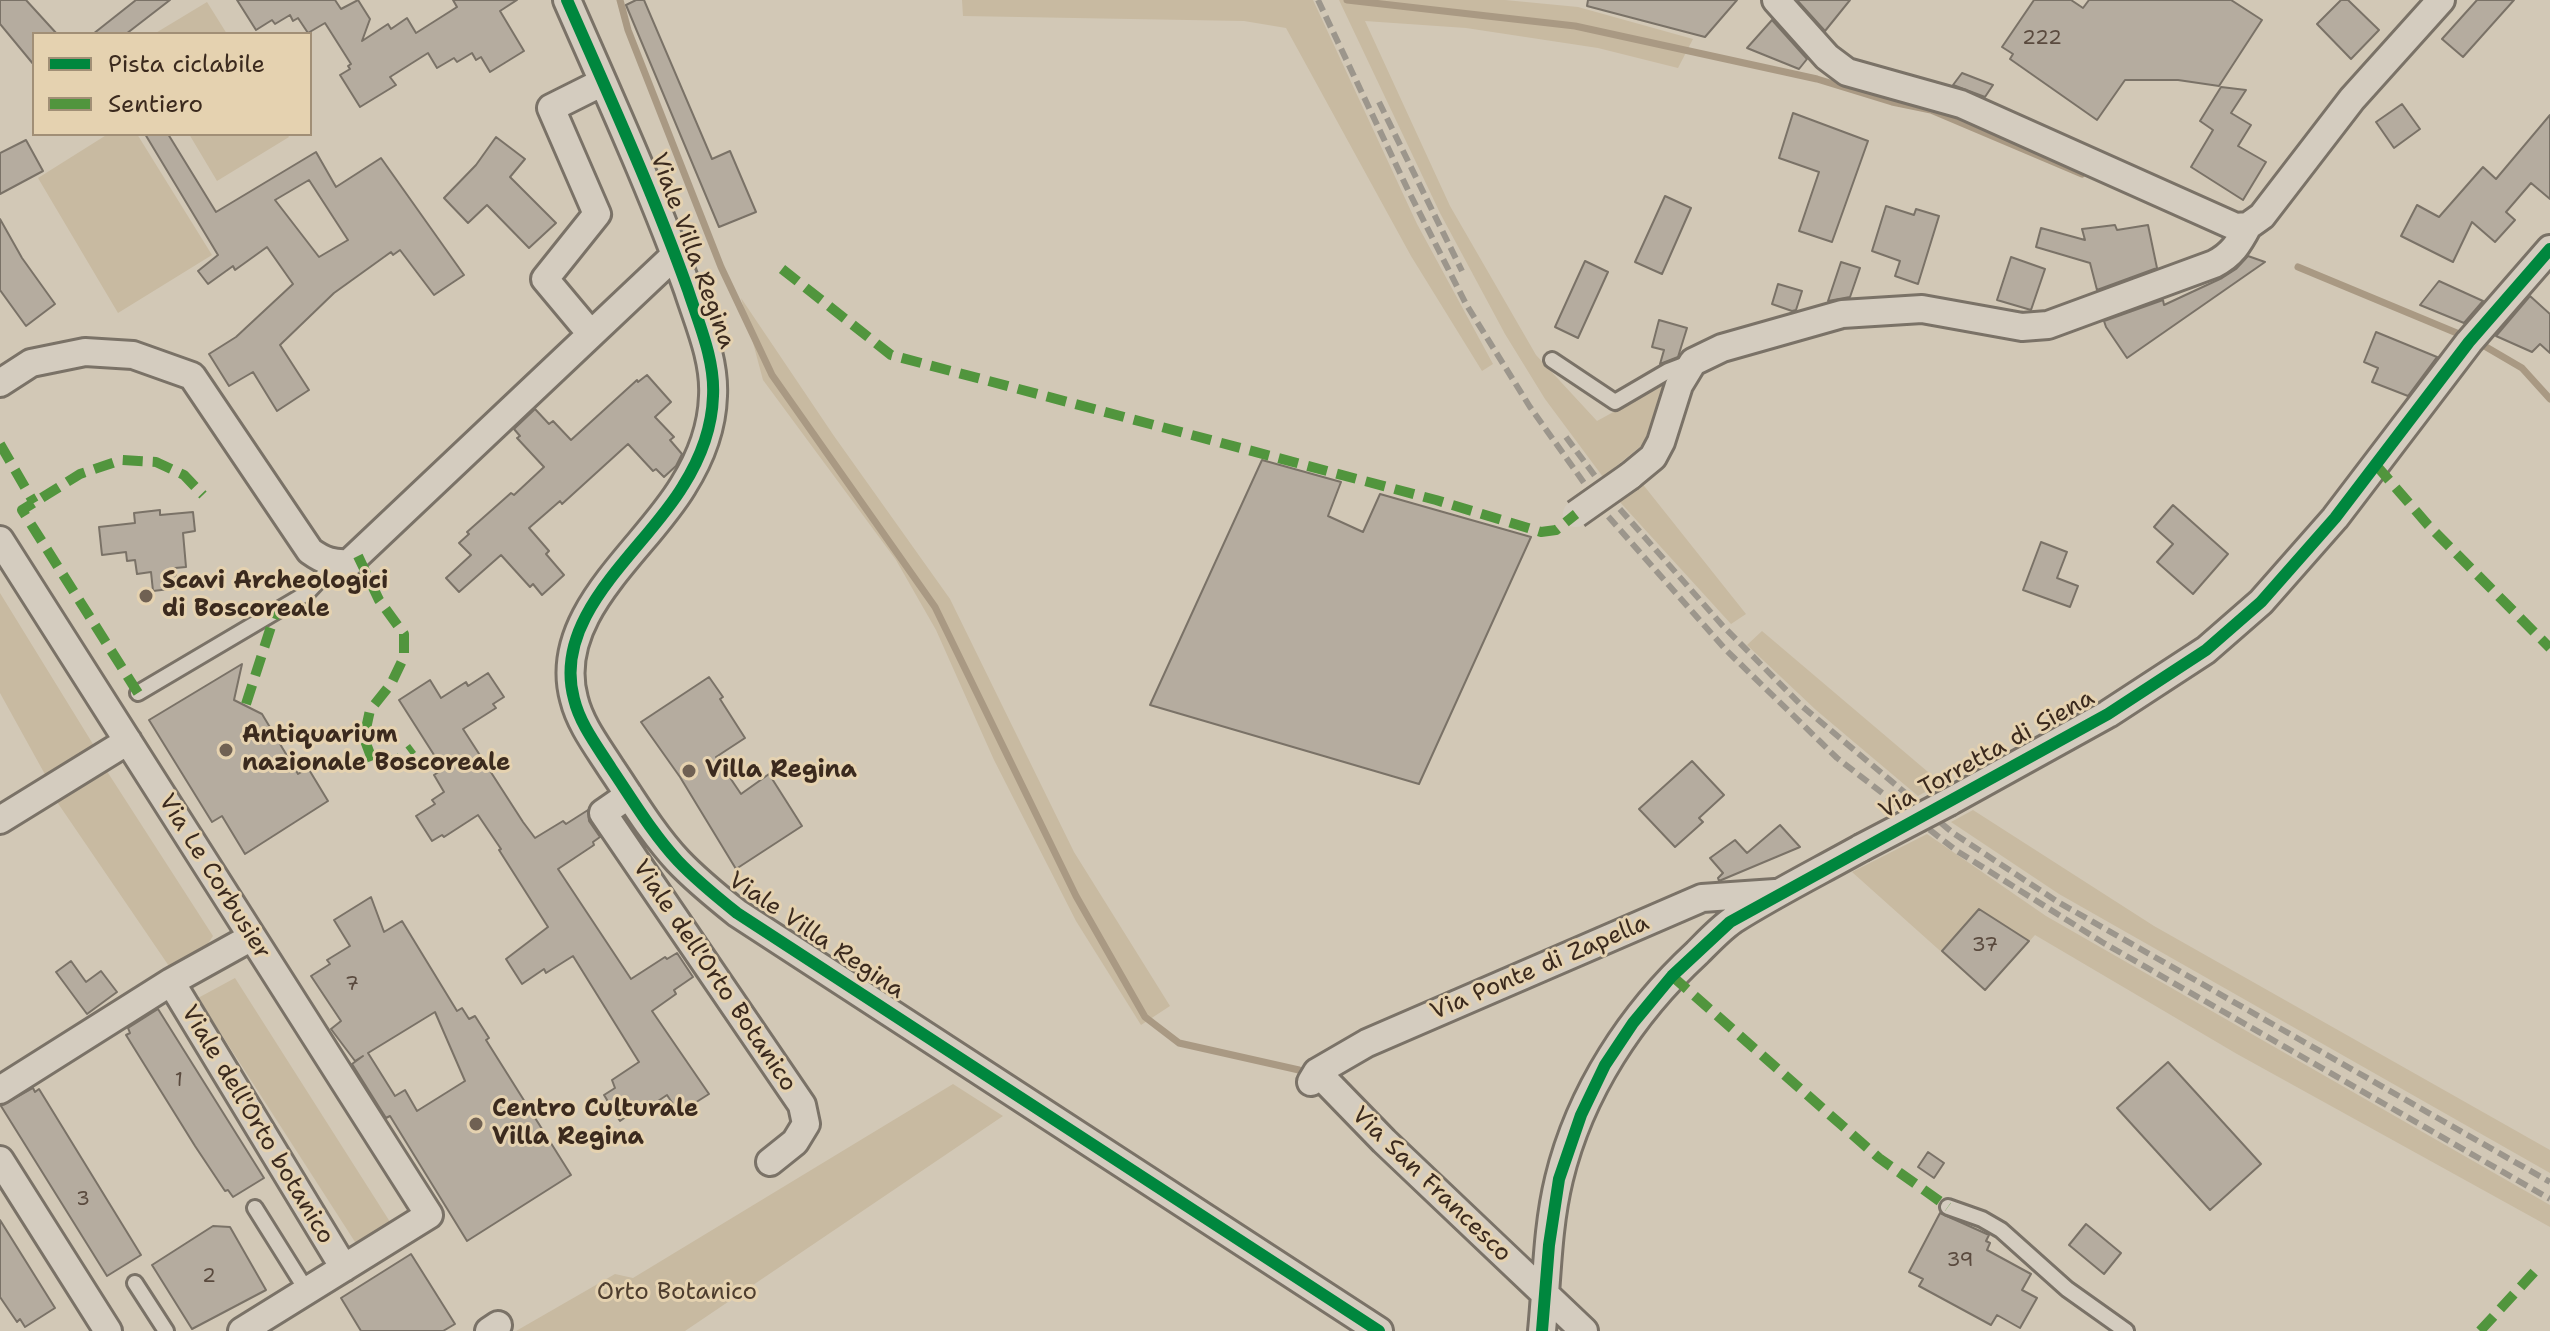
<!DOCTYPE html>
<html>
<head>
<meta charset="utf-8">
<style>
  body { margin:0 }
  #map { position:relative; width:2550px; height:1331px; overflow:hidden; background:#d2c8b6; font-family:"Shantell Sans",sans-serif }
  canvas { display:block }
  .legend { position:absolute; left:32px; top:32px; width:280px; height:104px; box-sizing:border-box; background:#e5d2b0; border:2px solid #a18f76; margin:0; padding:10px 14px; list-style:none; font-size:24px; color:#3b2a1e }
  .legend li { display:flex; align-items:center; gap:16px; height:40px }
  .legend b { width:40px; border:2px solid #a18f76 }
</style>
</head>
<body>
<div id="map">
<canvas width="2550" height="1331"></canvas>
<ul class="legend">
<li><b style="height:10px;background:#00873e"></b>Pista ciclabile</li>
<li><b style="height:10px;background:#51953d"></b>Sentiero</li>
</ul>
</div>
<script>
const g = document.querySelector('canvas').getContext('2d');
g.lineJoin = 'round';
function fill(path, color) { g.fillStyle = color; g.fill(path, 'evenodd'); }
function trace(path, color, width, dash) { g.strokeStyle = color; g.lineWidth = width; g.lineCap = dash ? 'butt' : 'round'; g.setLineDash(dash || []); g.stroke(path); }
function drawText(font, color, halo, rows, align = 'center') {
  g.font = font + ' "Shantell Sans",sans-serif'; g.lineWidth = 6; g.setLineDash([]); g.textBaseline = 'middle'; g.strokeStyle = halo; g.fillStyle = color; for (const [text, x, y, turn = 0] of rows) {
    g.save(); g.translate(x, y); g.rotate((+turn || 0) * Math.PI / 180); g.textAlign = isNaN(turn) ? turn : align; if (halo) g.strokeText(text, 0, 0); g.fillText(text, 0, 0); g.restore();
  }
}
fill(new Path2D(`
  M962,0H1313L1417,224L1493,364L1482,371L1411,256L1286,28L1244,21L963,16Z
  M1339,0H1505L1578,7L1693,39L1678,68L1598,48L1466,28L1365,21L1450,206L1536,355L1597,421L1670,381L1652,437L1603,477L1545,399L1505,334L1440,213Z
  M207,2L227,34H154Z
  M108,134H137L212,255L118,313L38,178Z
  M189,134H287L289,137L217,181Z
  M741,298L834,436L950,599L1074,852L1170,1006L1141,1025L1076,921L994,760L936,630L896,560L763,380Z
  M1641,482L1746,614L1731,624L1618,500Z
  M0,593L96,749L47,778L0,693Z
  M1762,631L1941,783L1918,796L1816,710L1747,645Z
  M101,762L213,936L202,953L173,972L53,796Z
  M1973,810L2154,926L2550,1150V1173L2059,894L1951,822Z
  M1927,834L2046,916L2550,1205V1227L2237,1054L2035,935L1985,991L1852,872Z
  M235,978L392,1225L357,1245L198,998Z
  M953,1084L1003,1116L685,1331H516L615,1274L633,1278Z`), '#c8baa1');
trace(new Path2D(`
  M620,0L628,30L721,267L772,375L935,607L1076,896L1145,1017L1179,1043L1299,1070
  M1347,0L1575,26L1817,79L1892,102L1931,110L2082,174
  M2298,267L2464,336
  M2481,344L2522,368L2550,399`), '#a99983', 7);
const building = new Path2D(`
  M0,0H26L57,34H34V65L0,24Z
  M136,0H170L126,34H93Z
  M237,0H335L341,9L358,0L370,19L362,41L388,24L391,29L407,18L416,33L457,7L453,0H517L500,11L524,51L490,72L481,57L476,60L472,53L457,62L454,58L437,68L428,53L390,77L396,85L360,107L340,75L350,69L348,66L351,64L325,23L308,33L298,18L293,21L290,15L275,24L272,20L256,30Z
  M636,0H644L712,159L730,151L756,212L719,227L626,5Z
  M1588,0H1737L1705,37L1587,6Z
  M1797,0H1850L1825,31Z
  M2034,0H2071L2083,8L2089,0H2231L2262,20L2219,86L2178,80H2125L2097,120L2010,59L2013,54L2002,47Z
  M2341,0H2348L2379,30L2351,59L2317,24Z
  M2477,0H2514L2463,57L2442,39Z
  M1772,20L1807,59L1799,69L1747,48Z
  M1962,73L1993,85L1985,97L1953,85Z
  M2221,87L2246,90L2231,113L2251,125L2238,146L2266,162L2243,200L2191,167L2213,130L2200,121Z
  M2402,104L2420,129L2394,148L2376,122Z
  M1793,113L1868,141L1832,242L1799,231L1819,172L1779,158Z
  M2550,115V199L2531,183L2506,212L2515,220L2495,242L2472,222L2453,262L2401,236L2417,205L2439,217L2483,167L2496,179Z
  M145,134H168L216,212L316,152L336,187L381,158L464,275L434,295L400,250L393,255L391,252L334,293L280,345L309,390L277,411L253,372L229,386L209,354L236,337L293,284L267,247L235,270L233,266L208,284L198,271L218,255ZM309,180L348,240L319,257L275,200Z
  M496,137L525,159L510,177L556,223L529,248L487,205L468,223L444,198L476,165Z
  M26,140L43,171L0,194V153Z
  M1665,196L1691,208L1662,274L1635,262Z
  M1886,206L1914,215L1916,209L1939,216L1918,284L1895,276L1900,261L1872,251Z
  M0,219L22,258L55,304L26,326L0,290Z
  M2115,225L2117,230L2148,225L2157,268L2097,290L2090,263L2036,247L2041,228L2085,240L2082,229Z
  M2248,256L2265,262L2127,358L2106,327L2104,321L2163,300L2164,305L2222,278L2236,269Z
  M2011,257L2045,269L2031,310L1997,300Z
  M1585,261L1608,272L1578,338L1555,327Z
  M1841,262L1860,268L1850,297L1828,301Z
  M2439,281L2483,301L2464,323L2420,305Z
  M1778,284L1802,291L1796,310L1792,311L1772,304Z
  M2530,296L2550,314V353L2540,344L2532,352L2496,336Z
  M1659,320L1687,328L1678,357L1660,364L1664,350L1652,347Z
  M2376,332L2437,357L2408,396L2372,382L2378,368L2364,362Z
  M647,375L671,402L655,417L674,437L670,440L682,454L676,466L664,477L656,469L653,471L628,444L562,504L560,501L529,528L549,551L546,554L564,575L542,595L533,584L530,587L501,555L459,592L446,578L471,555L459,543L469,534L467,532L511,493L514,495L544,467L517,438L520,436L514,429L535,409L549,424L553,421L571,440L637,380L638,382Z
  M1262,460L1341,482L1328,516L1363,532L1380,494L1531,537L1419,784L1150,705Z
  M2173,505L2228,554L2193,594L2157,562L2173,544L2154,527Z
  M160,510V515L193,512L195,531L183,533L186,567L175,568L178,588L153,591L151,572L137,574L135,560L127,561L126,552L102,555L99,527L135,523L134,513Z
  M2041,542L2067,552L2057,578L2078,586L2070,607L2023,590Z
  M242,664L234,700L262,714L298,774L308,768L328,801L245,854L222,816L212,822L149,720Z
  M488,673L504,697L493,704L496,708L463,729L523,822L535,838L563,821L566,824L588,810L589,821L600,837L593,842L594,845L558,869L631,979L665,957L667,959L677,953L693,977L674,990L676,994L652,1011L709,1094L679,1113L667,1095L643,1111L640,1107L620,1121L604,1095L615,1088L612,1080L639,1062L573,956L546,973L544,969L522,984L506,959L548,927L499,850L501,849L478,815L444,837L442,835L432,841L416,816L435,804L432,800L444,792L434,775L443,769L399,700L430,680L441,698L466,682L468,686Z
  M709,677L723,697L720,699L745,738L716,757L741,794L769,774L802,826L736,869L680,777L641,722Z
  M1692,761L1724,795L1699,818L1703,822L1675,847L1639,809Z
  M1780,825L1800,847L1719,881L1718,878L1723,873L1710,858L1735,840L1747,853Z
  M371,897L384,932L402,921L457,1011L462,1008L469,1019L475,1016L489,1038L486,1040L571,1175L467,1241L390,1116L386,1118L352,1064L363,1056L355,1061L331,1029L341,1021L311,976L330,964L327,960L350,946L334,920ZM435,1012L465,1081L417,1111L405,1090L395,1096L368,1053Z
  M1979,909L2029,941L1985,990L1942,951Z
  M71,961L86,982L101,971L117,992L87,1014L56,972Z
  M158,1009L264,1178L233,1197L228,1190L225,1191L195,1146L126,1035L130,1033L128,1028Z
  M2168,1062L2261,1164L2210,1210L2117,1108Z
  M33,1088L35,1092L39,1089L141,1255L107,1276L1,1106Z
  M1928,1152L1944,1163L1934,1178L1918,1167Z
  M1940,1213L1989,1235L1986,1241L1990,1243L1987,1250L2031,1274L2022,1290L2037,1298L2020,1328L1997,1315L1991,1325L1919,1286L1923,1279L1909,1272Z
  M0,1220L55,1308L25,1327L20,1319L17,1322L0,1297Z
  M2086,1224L2121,1253L2104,1274L2069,1245Z
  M213,1226L230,1227L266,1290L192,1329L152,1265Z
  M411,1254L455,1324L443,1331H361L341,1298Z`);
fill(building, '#b5ac9f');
trace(building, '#7a7267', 2);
const lane = new Path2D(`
  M1552,360L1615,402L1668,371L1689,363
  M138,693L307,593L334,564
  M1948,1207L1982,1219L2001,1230L2067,1289L2126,1331
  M255,1208L307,1291
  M135,1283L166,1331`);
const street = new Path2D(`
  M567,0C609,96 653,192 688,290C699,324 715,360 713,396C712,428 700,459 683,486C645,550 551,615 574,699C580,724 597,746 611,768C632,799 652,833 678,861C696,880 717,897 737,913L1379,1331
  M1776,0L1827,57L1847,72L1961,104L2236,227L2248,226L2262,216L2352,99L2441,0
  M591,334L545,279L597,214L551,108L603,82
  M0,383L31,363L85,352L133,355L192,376L310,551C324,561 333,564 349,563L675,255
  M1630,476L1653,457L1661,442L1679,385L1693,362L1722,348L1842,314L1922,309L2022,327L2048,325L2214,264C2232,255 2239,243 2248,226
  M0,540L429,1215L242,1331
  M629,795L603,813L802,1105L806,1124L795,1142L770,1162
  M1949,802L2108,714L2206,650L2261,602L2335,518L2469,342L2550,249
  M0,820L128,741
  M252,937L171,982L344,1268
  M1317,1072L1384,1141L1584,1331
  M1311,1082L1317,1072L1367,1043L1702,898L1775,893
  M0,1090L171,982
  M0,1160L108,1331
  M489,1331L498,1325
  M1542,1331C1547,1281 1547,1228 1559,1179C1580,1092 1632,1013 1697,953C1708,942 1720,929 1733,920C1774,894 1818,872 1861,848`);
trace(lane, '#7a7267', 20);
trace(street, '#7a7267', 32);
trace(lane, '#d4ccbf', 14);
trace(street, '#d4ccbf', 26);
trace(new Path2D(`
  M1318,0L1408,190L1466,304L1530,407L1607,515L1726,650L1837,758L1957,851L2102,942L2550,1199
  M1379,102L1462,271
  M1566,437L1618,507L1722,625L1803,707L1953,833L2058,902L2550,1182`), '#9c968c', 6, [12, 6]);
const streetBridge = new Path2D(`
  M1576,514L1630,476
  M1861,848L1949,802`);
trace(streetBridge, '#7a7267', 32, []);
trace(streetBridge, '#d4ccbf', 26);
trace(new Path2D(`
  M782,269L891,355L1436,500L1541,532L1556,530L1576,514
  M0,444L34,503
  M2376,465L2428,525L2550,648
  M358,556L379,600L404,634V657L391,684L370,710L364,738L373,762L397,760L413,748
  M138,693L22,510L80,474L121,460L156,462L184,475L203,495
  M246,704L276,611
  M1672,976L1879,1158L1948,1207
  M2480,1331L2537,1269`), '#51953d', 10, [20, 10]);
trace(new Path2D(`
  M567,0C609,96 653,192 688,290C699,324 715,360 713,396C712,428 700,459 683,486C645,550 551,615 574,699C580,724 597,746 611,768C632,799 652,833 678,861C696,880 717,897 737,913L1379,1331
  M1542,1331L1549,1245L1559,1179L1581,1115L1605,1065L1633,1023L1672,976L1730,922L2108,714L2206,650L2261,602L2335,518L2469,342L2550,249`), '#00873e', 12);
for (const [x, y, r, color] of [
  [146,596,8,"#706153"],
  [226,750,8,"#706153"],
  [689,771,8,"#706153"],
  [476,1124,8,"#706153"]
]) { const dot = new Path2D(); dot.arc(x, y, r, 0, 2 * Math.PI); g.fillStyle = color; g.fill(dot); trace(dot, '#e5d2b0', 3); }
drawText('20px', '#5a4a3e', null, [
  ["222",2042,39],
  ["37",1985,946],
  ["7",352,985],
  ["1",179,1081],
  ["3",83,1200],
  ["39",1960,1261],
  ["2",209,1277]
]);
drawText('24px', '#3b2a1e', '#e5d2b0', [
  ["Viale Villa Regina",692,251,70],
  ["Via Torretta di Siena",1987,755,-29],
  ["Via Le Corbusier",214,877,58],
  ["Viale Villa Regina",816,936,34],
  ["Via Ponte di Zapella",1540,968,-23],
  ["Viale dell'Orto Botanico",714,976,56],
  ["Viale dell'Orto botanico",257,1125,59],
  ["Via San Francesco",1431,1185,44]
]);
drawText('bold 24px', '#3b2a1e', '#e5d2b0', [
  ["Scavi Archeologici",162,582],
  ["di Boscoreale",162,610],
  ["Antiquarium",242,736],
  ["nazionale Boscoreale",242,764],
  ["Villa Regina",705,771],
  ["Centro Culturale",492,1110],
  ["Villa Regina",492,1138]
], 'left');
drawText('24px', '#4f3e2f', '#e5d2b0', [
  ["Orto Botanico",677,1293]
]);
</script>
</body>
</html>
